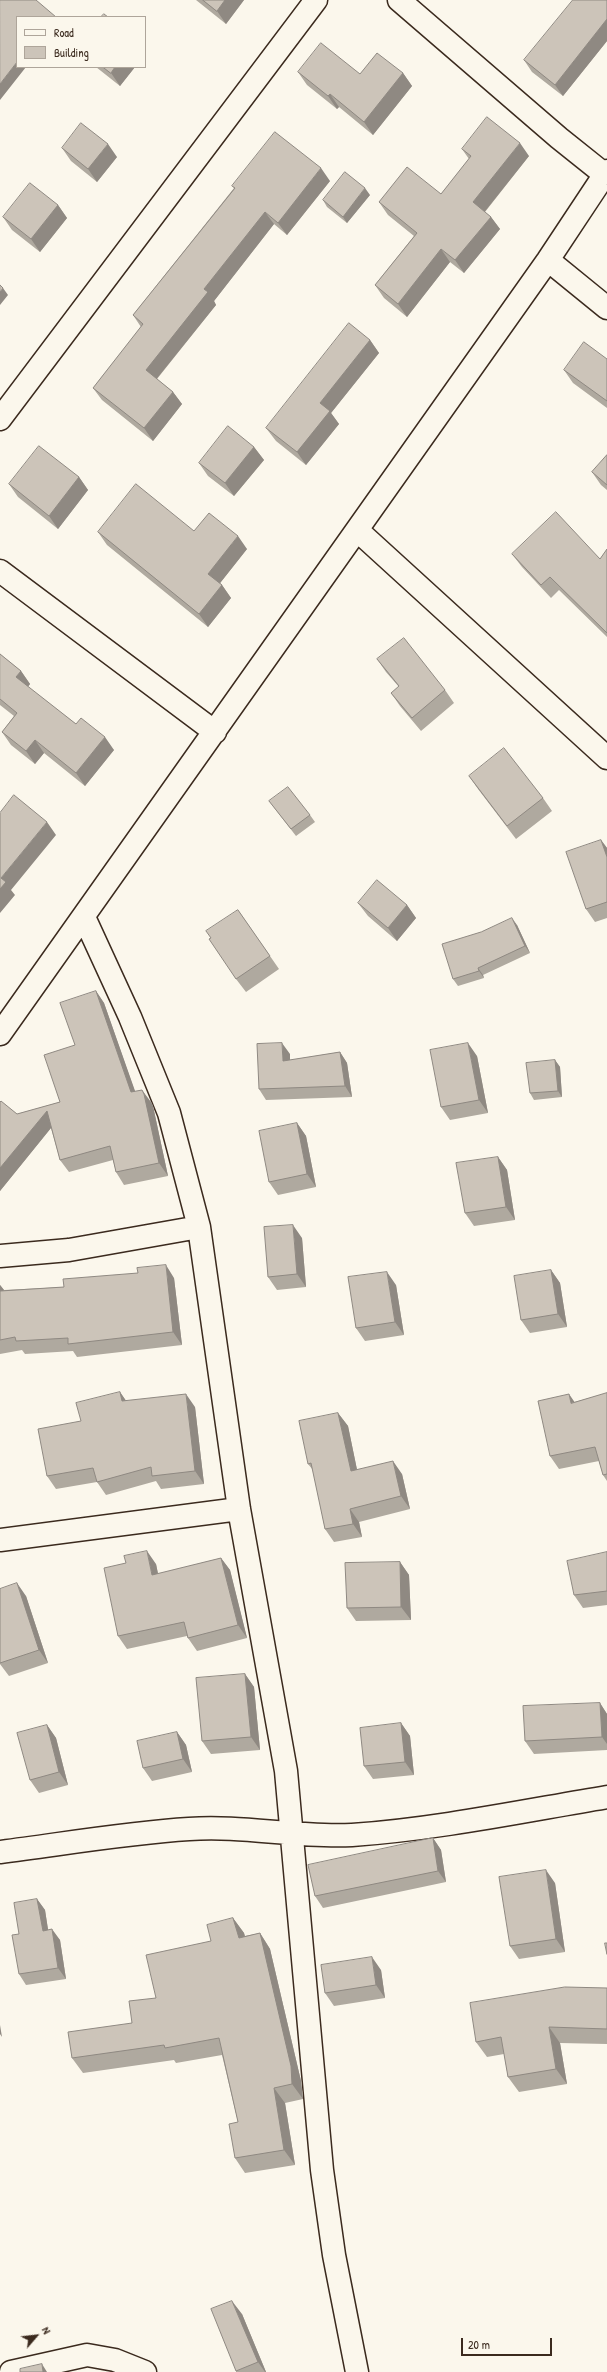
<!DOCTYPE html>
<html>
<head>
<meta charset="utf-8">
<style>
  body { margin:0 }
  #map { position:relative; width:607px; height:2372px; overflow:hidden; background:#fbf7ec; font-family:"Patrick Hand",sans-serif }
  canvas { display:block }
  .legend { position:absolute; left:16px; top:16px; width:130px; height:52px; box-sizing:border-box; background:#fbf7ec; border:1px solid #aea59a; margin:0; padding:5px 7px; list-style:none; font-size:12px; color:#3b2a1e }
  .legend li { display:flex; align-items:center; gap:8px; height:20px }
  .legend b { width:20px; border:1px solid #aea59a }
  .north { position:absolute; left:16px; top:2316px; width:40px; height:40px; -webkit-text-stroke:3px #fbf7ec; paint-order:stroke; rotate:62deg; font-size:11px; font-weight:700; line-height:16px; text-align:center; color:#3b2a1e }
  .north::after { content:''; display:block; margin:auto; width:14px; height:18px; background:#3b2a1e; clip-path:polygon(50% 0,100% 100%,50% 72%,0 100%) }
  .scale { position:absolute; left:461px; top:2338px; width:91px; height:18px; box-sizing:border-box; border:2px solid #3b2a1e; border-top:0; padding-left:5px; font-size:12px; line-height:14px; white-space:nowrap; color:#3b2a1e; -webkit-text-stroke:3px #fbf7ec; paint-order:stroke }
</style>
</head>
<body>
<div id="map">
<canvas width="607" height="2372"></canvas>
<ul class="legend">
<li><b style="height:5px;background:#fbf7ec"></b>Road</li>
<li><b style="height:11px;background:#ccc4b9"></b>Building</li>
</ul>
<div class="north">N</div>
<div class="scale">20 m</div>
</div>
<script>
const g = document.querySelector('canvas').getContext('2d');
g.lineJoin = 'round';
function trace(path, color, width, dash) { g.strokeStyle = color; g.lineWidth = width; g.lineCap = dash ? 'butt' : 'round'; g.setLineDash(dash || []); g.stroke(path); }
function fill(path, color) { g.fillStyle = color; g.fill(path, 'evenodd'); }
const street = new Path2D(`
  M399,0L559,138L604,174
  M548,260L607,308
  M0,419L316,0
  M357,530L607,758
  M0,571L215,732
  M84,917L130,1017L169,1113L199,1227L239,1509L286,1771L322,2170L334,2255L357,2372
  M0,1034L548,260L607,171
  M0,1256L69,1250L199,1227
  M0,1540L239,1509
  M0,1852C63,1844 126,1833 189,1829C243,1825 297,1838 352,1835C437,1829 523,1811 607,1797
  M11,2372L87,2355L115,2360L145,2372`);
trace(street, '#3b2a1e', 25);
trace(street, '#fbf7ec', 22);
fill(new Path2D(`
  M196,0H244L226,24Z
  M607,0V41L563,96L532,72L524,60Z
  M96,67H135L120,86Z
  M298,72L360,74L403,73L412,86L373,135L339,107L337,109L307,85Z
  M62,148L117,157L97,182L71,161Z
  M462,149L529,156L485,212L491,217L500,229L464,273L450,262L407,317L384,298L375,285L414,236L388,215L379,202L441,194L469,159Z
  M330,181L287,235L274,224L214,301L216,305L157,379L173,392L182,404L153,441L102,400L93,388L141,327L133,315L234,188L232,186Z
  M370,195L347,223L327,207L323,200Z
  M58,205L67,218L40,252L12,230L3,217Z
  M370,340L379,353L331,413L339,424L306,465L276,441L266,428Z
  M607,359V408L573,383L564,370Z
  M254,447L264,460L234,496L208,476L199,463Z
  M607,455V490L601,485L592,472Z
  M79,477L88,490L58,529L18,497L9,484Z
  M194,531L247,549L220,583L222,585L231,598L208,627L107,545L98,532Z
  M607,549V637L559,590L551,598L522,567L512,554L600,559Z
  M0,654L21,671L30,684L28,687L76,724L114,750L85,786L44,753L35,764L11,745L2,732L14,716L0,705Z
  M377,659L445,690L454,703L421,731L400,706L391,693L399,687L386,672Z
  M469,776L543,798L552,811L516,839L478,789Z
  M269,801L310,815L315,822L296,836Z
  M601,840L607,848V918L595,922L586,909Z
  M358,903L407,905L416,918L397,941L368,916Z
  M238,910L279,969L246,992L236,979L211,938Z
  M517,925L530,953L483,975L484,978L458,986L453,979Z
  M96,991L104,1003L135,1092L151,1102L153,1106L168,1176L124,1185L116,1172L113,1160L69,1172L60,1160L51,1128L0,1191V1102L17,1114L60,1102L75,1045Z
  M340,1052L347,1063L352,1097L266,1100L259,1089L290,1054V1060Z
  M477,1056L488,1113L450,1120L441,1107Z
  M555,1060L560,1067L562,1097L534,1100L530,1093Z
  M297,1123L306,1136L316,1187L278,1195L269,1182Z
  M498,1157L507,1170L515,1220L474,1226L465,1213Z
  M302,1238L306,1287L277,1290L268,1277Z
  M551,1270L560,1283L567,1327L530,1333L521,1320Z
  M174,1278L182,1345L77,1357L73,1351L25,1354L22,1350L0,1354V1285L4,1290L64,1287Z
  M396,1285L404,1335L365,1341L356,1328Z
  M120,1392L126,1401L195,1407L204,1484L161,1489L156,1481L106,1495L97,1482L56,1489L47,1476L81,1421Z
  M607,1393V1481L603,1475L599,1461L559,1469L550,1456L575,1402Z
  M338,1413L348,1426L357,1470L402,1474L410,1509L359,1522L362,1537L334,1542L325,1529L313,1470L308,1464Z
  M607,1552V1605L583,1608L574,1595Z
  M221,1558L230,1570L247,1638L197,1651L188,1638L187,1636L127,1649L118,1636L156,1564L158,1574Z
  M400,1562L409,1575L411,1620L356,1621L347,1608Z
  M0,1589L26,1596L48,1663L9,1676L0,1664Z
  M245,1674L254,1687L260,1750L211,1754L202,1741Z
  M600,1703L607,1714V1750L534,1754L525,1741Z
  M401,1723L410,1736L414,1775L373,1779L364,1766Z
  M47,1725L56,1738L68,1785L39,1793L30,1780Z
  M177,1732L186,1745L192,1772L152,1781L143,1768Z
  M433,1838L441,1850L446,1882L323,1908L315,1896Z
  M555,1883L565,1952L519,1959L510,1946Z
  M37,1899L45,1910L48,1930L60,1940L66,1979L26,1985L19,1974V1934Z
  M233,1918L244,1933L245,1936L260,1933L270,1949L301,2081L303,2099L285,2103L295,2165L245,2173L235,2158L238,2122L222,2055L176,2063L174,2060L83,2073L72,2058L132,2023Z
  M381,1970L385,1998L334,2006L325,1993Z
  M607,1988V2044L560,2043L567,2084L519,2092L508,2077L504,2054L487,2057L476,2042Z
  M242,2314L266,2372H236V2371Z`), '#afa99f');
fill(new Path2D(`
  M225,0H244L226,24L217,11Z
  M607,19V41L563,96L555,85Z
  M17,62V67H26L0,100V84Z
  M115,67H135L120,86L111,73Z
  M403,73L412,86L373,135L364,122Z
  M330,94L339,107L337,109L328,96Z
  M520,143L529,156L482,215L473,202Z
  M108,144L117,157L97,182L88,169Z
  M321,168L330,181L287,235L278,223Z
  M365,188L370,195L347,223L343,217Z
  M58,205L67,218L40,252L31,239Z
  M265,212L274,224L214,301L216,305L154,382L146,370L204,289Z
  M491,217L500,229L464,273L455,260Z
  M441,249L450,262L407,317L398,304Z
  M3,288L8,295L0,305V292Z
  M370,340L379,353L331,413L339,424L306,465L297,452L320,403Z
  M173,392L182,404L153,441L144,428Z
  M254,447L264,460L234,496L225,483Z
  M79,477L88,490L58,529L49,516Z
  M238,536L247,549L217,587L208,574Z
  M222,585L231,598L208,627L199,614Z
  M21,671L30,684L25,690L16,677Z
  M105,737L114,750L85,786L76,773Z
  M35,740L44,753L35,764L26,751Z
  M47,822L56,835L11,890L15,895L0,913V889L1,878Z
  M601,840L607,848V857Z
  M407,905L416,918L397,941L388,928Z
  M512,918L517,925L530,953L525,946Z
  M478,968L483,975L484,978L479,971Z
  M96,991L104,1003L140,1105L131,1092Z
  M282,1043L290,1054V1071L283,1061Z
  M468,1043L477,1056L488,1113L479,1100Z
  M340,1052L347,1063L352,1097L345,1086Z
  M555,1060L560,1067L562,1097L558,1091Z
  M142,1090L151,1102L153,1106L168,1176L159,1163Z
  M47,1111L55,1123L0,1191V1168Z
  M297,1123L306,1136L316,1187L307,1174Z
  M498,1157L507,1170L515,1220L506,1207Z
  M293,1225L302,1238L306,1287L297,1274Z
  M166,1265L174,1278L182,1345L173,1332Z
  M551,1270L560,1283L567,1327L558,1314Z
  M387,1272L396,1285L404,1335L395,1322Z
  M0,1285L4,1290L0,1295Z
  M120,1392L129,1405L122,1401Z
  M186,1394L195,1407L204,1484L195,1471Z
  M569,1394L578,1407L571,1403Z
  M338,1413L348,1426L360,1484L351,1471Z
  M393,1461L402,1474L410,1509L401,1496Z
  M350,1509L359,1522L362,1537L353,1524Z
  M147,1551L156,1564L161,1588L152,1575Z
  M221,1558L230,1570L247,1638L238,1625Z
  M400,1562L409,1575L411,1620L401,1607Z
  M17,1583L26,1596L48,1663L39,1650Z
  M245,1674L254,1687L260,1750L251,1737Z
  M600,1703L607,1714V1744L602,1737Z
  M401,1723L410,1736L414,1775L405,1762Z
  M47,1725L56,1738L68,1785L59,1772Z
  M177,1732L186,1745L192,1772L183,1759Z
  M433,1838L441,1850L446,1882L438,1871Z
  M546,1870L555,1883L565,1952L556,1939Z
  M37,1899L45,1910L50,1942L43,1931Z
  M233,1918L244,1933L249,1953L239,1938Z
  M52,1929L60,1940L66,1979L58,1968Z
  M260,1933L270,1949L301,2081L303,2099L292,2084Z
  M372,1957L381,1970L385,1998L376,1985Z
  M0,2025L2,2037L0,2034Z
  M549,2027L560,2043L567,2084L556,2069Z
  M274,2088L285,2103L295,2165L284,2150Z
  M232,2301L242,2314L266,2372H265L258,2362Z
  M42,2364L47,2372H43Z`), '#8f8982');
const building = new Path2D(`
  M0,0H36L56,17H17V62L0,84Z
  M203,0H225L217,11Z
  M573,0H607V19L555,85L524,60Z
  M104,14L108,17H101Z
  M321,43L360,74L377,53L403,73L364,122L330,94L328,96L298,72Z
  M103,67H115L111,73Z
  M487,117L520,143L473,202L491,217L455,260L441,249L398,304L375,285L417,233L379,202L407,167L441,194L471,156L462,149Z
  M81,123L108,144L88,169L62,148Z
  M275,132L321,168L278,223L265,212L204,289L208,292L146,370L173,392L144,428L93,388L143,324L133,315L235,188L232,186Z
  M345,172L365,188L343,217L323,200Z
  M30,183L58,205L31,239L3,217Z
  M0,285L3,288L0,292Z
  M349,323L370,340L320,403L330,411L297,452L266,428Z
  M584,342L607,359V401L564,370Z
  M228,426L254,447L225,483L199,463Z
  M39,446L79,477L49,516L9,484Z
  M607,455V485L592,472Z
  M136,484L194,531L209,513L238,536L208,574L222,585L199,614L98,532Z
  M556,512L600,559L607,549V633L550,577L541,585L512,554Z
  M404,638L445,690L412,718L391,693L399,686L377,659Z
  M0,654L21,671L16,677L76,724L81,718L105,737L76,773L35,740L26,751L2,732L17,713L0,699Z
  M504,748L543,798L507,826L469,776Z
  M288,787L310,815L291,829L269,801Z
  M14,795L47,822L1,878L6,882L0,889V813Z
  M601,840L607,857V902L586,909L566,852Z
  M377,880L407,905L388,928L358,903Z
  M238,910L270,956L236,979L209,939L211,938L206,931Z
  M512,918L525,946L478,968L479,971L453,979L442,944L481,932Z
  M96,991L131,1092L142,1090L144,1094L159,1163L116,1172L110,1146L60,1160L47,1111L0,1168V1102L1,1101L17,1114L60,1102L44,1055L75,1045L60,1003Z
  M282,1043L283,1061L340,1052L345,1086L259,1089L257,1044Z
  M468,1043L479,1100L441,1107L430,1050Z
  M555,1060L558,1091L530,1093L526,1063Z
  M297,1123L307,1174L269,1182L259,1131Z
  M498,1157L506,1207L465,1213L456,1163Z
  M293,1225L297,1274L268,1277L264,1227Z
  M166,1265L173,1332L68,1344V1338L16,1341L15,1337L0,1340V1291L64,1287L63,1279L138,1273L137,1268Z
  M551,1270L558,1314L521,1320L514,1276Z
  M387,1272L395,1322L356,1328L348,1277Z
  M120,1392L122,1401L186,1394L195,1471L152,1476L151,1467L97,1482L93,1468L47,1476L38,1429L81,1421L76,1403Z
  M607,1393V1474L603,1475L595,1447L550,1456L538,1401L569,1394L571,1403Z
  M338,1413L351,1471L393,1461L401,1496L350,1509L353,1524L325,1529L311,1463L308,1464L299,1421Z
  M147,1551L152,1575L221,1558L238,1625L188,1638L184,1622L118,1636L104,1568L126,1563L124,1556Z
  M607,1552V1591L574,1595L567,1561Z
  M400,1562L401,1607L347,1608L345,1563Z
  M17,1583L39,1650L0,1663V1589Z
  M245,1674L251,1737L202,1741L196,1678Z
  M600,1703L602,1737L525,1741L523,1706Z
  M401,1723L405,1762L364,1766L360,1728Z
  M47,1725L59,1772L30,1780L17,1733Z
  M177,1732L183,1759L143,1768L137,1741Z
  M433,1838L438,1871L315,1896L308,1865Z
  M546,1870L556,1939L510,1946L499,1877Z
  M37,1899L43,1931L52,1929L58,1968L19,1974L12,1935L19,1934L14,1903Z
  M233,1918L239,1938L260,1933L291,2066L292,2084L274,2088L284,2150L235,2158L229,2124L238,2122L219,2038L165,2048L164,2045L72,2058L68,2032L132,2023L129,2001L156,1998L146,1955L211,1941L207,1925Z
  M605,1943H607V1954Z
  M372,1957L376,1985L325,1993L321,1965Z
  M565,1987L607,1988V2029L549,2027L556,2069L508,2077L501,2037L476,2042L470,2003Z
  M232,2301L258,2362L236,2371L211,2309Z
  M42,2364L43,2372H20V2369Z`);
fill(building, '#ccc4b9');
trace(building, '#8f8982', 1);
</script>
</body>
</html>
